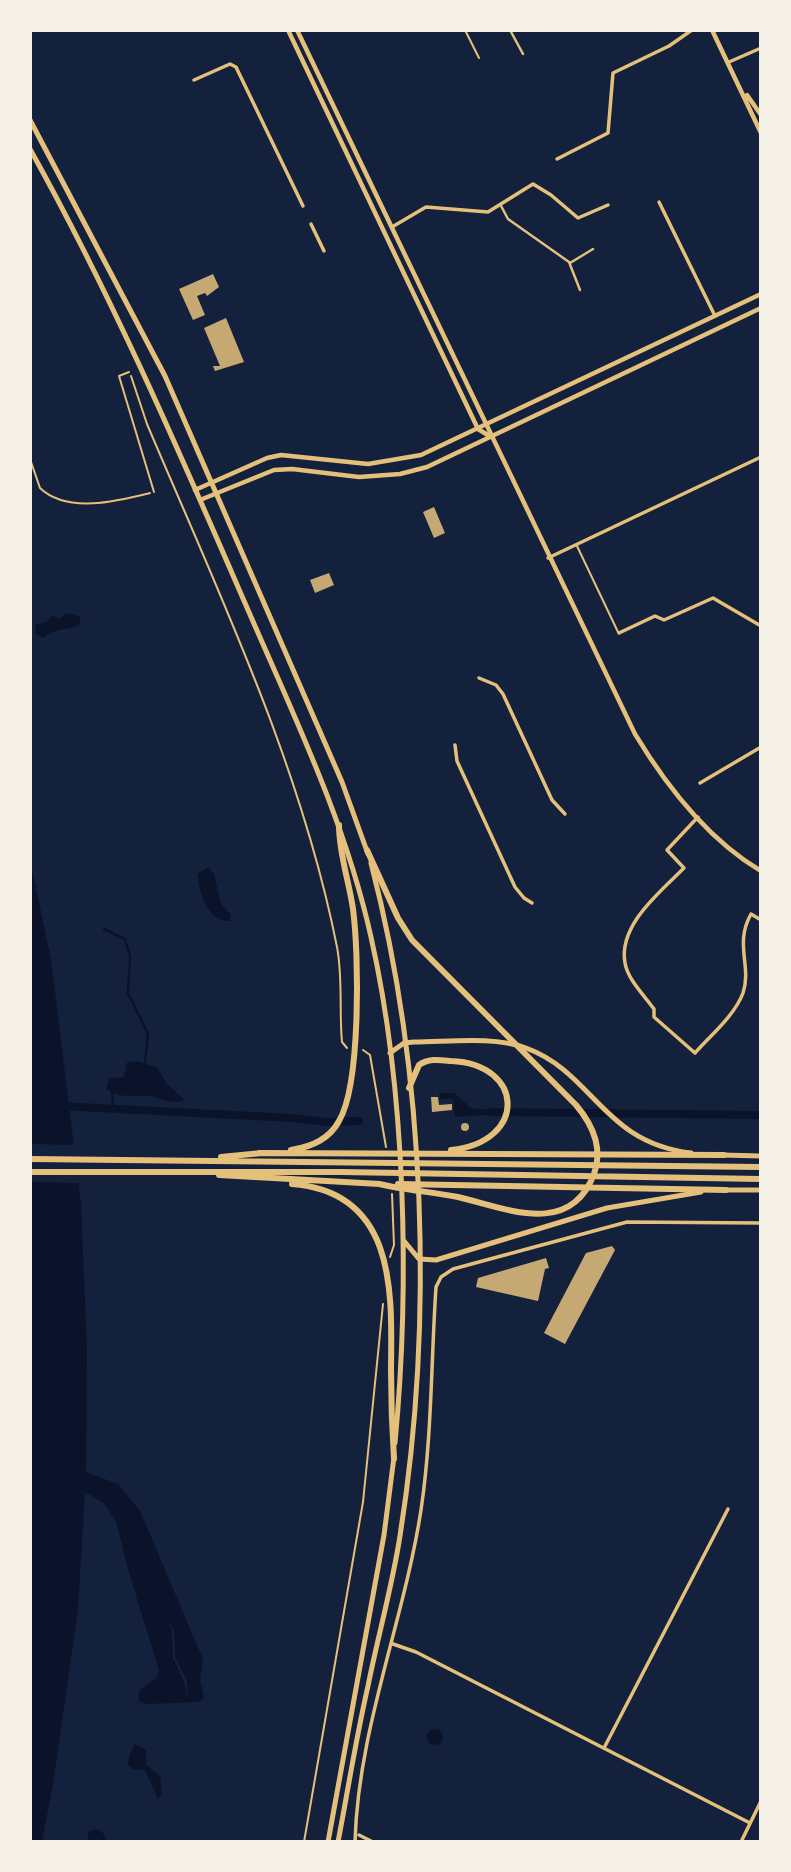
<!DOCTYPE html>
<html>
<head>
<meta charset="utf-8">
<style>
  body { margin:0 }
  #map { position:relative; width:791px; height:1872px; overflow:hidden; background:#14213d; font-family:"Open Sans",sans-serif }
  canvas { display:block }
  .frame { position:absolute; inset:0; border:32px solid #f6f1e7; pointer-events:none }
</style>
</head>
<body>
<div id="map">
<canvas width="791" height="1872"></canvas>
<div class="frame"></div>
</div>
<script>
const g = document.querySelector('canvas').getContext('2d');
g.lineJoin = 'round';
function fill(path, color) { g.fillStyle = color; g.fill(path, 'evenodd'); }
function trace(path, color, width, dash) { g.strokeStyle = color; g.lineWidth = width; g.lineCap = dash ? 'butt' : 'round'; g.setLineDash(dash || []); g.stroke(path); }
fill(new Path2D(`
  M66,613L81,617L79,625C67,631 55,627 44,638L35,633L36,624L46,622L52,615L60,619Z
  M30,860L51,959L81,1203L87,1350L86,1472L118,1484L140,1511L203,1659L200,1680L204,1697L199,1702L145,1704L139,1701V1690L157,1678L159,1670L129,1573L116,1521L104,1503L85,1492L78,1609L54,1779L42,1842H30Z
  M208,867L214,874L221,904L231,915L230,921C208,923 198,891 198,874Z
  M136,1061L157,1067L167,1084L185,1100C174,1104 167,1101 157,1098C139,1092 126,1102 106,1089L109,1078L124,1077L127,1062Z
  M439,1093H454L471,1108L502,1111L501,1114L455,1117L453,1099H440Z
  M427 1737a8 8 0 1 1 16 0a8 8 0 1 1-16 0Z
  M135,1744L146,1750V1764L160,1776L162,1794L158,1799L145,1770L132,1769L128,1765L129,1755Z
  M97,1829L103,1833L108,1842H87L89,1831Z`), '#0b132b');
fill(new Path2D(`
  M30,1144L78,1145L82,1183L30,1182Z
  M165,1618L174,1630L175,1657L187,1681L188,1702L184,1682L173,1658L172,1630Z`), '#14213d');
trace(new Path2D(`
  M104,929L125,939L130,956L128,993L148,1034L145,1063
  M112,1093L113,1107`), '#0b132b', 2.5);
trace(new Path2D(`
  M59,1106L293,1118L327,1122L359,1121
  M491,1112L761,1115`), '#0b132b', 8);
fill(new Path2D(`
  M213,274L219,287L207,296L205,293L197,296L205,315L193,320L179,289Z
  M226,318L244,362L215,371L213,366H220L204,328Z
  M434,507L445,533L434,538L423,512Z
  M329,573L334,585L315,593L310,580Z
  M431,1097H438L439,1105L452,1104V1110L432,1112Z
  M461 1127a4 4 0 1 1 8 0a4 4 0 1 1-8 0Z
  M612,1246L615,1250L565,1344L544,1333L586,1253Z
  M546,1258L549,1268L545,1269L538,1301L476,1287L478,1278Z`), '#c6a872');
trace(new Path2D(`
  M131,376L147,424C219,594 301,765 337,947C343,978 339,1011 342,1042L347,1048
  M30,459L40,488C67,514 118,501 150,493
  M363,1050L370,1055L386,1147
  M390,1257L394,1245L392,1194
  M304,1842L363,1502L383,1304`), '#e5c07b', 2);
trace(new Path2D(`
  M465,30L479,58
  M129,372L119,376L154,492
  M577,546L618,632`), '#e5c07b', 2);
trace(new Path2D(`
  M510,30L523,54
  M500,204L508,219L569,262L580,290
  M570,263L593,249`), '#e5c07b', 2.5);
trace(new Path2D(`
  M729,62L761,48
  M194,80L230,64L236,67L303,206
  M557,159L608,133L613,73L669,46L692,30
  M659,202L715,316
  M311,224L324,251
  M392,227L426,207L488,212L533,184L551,195L578,218L608,205
  M548,558L761,457
  M619,633L655,616L664,620L713,598L761,626
  M479,678L496,685L503,694L552,800L565,814
  M455,745L457,761L515,887L524,898L532,903
  M700,783L761,747
  M698,817L667,850L684,868C661,891 618,925 625,963C628,980 644,995 654,1009V1017L695,1053C710,1036 735,1015 743,993C752,966 734,944 751,914L761,920
  M393,1644L416,1652L750,1823
  M604,1748L728,1509
  M359,1835L373,1842
  M355,1842C358,1729 404,1621 421,1510C432,1436 431,1362 436,1287L441,1277L453,1269L627,1222L761,1223
  M741,1842L761,1801`), '#e5c07b', 3.5);
trace(new Path2D(`
  M288,30L478,429L491,437
  M297,30L635,734C667,787 707,839 761,871
  M712,30L761,133
  M747,95L761,115
  M195,490L267,458L281,455L368,464L421,455L761,294
  M200,500L274,470L292,469L359,477L400,474L427,467L761,308`), '#e5c07b', 4.5);
trace(new Path2D(`
  M30,120L165,376L342,782L368,854
  M30,149C112,296 178,449 245,603C292,712 345,820 371,937C406,1092 410,1285 395,1443
  M390,1053L404,1043L414,1042C449,1042 493,1036 526,1048C594,1073 602,1142 691,1153
  M722,1155L761,1156
  M724,1190H761
  M404,1241L419,1259L436,1260L607,1208L701,1192
  M328,1842L384,1535L394,1457
  M338,1842C348,1790 356,1738 368,1686C378,1636 392,1587 400,1536C434,1321 426,1074 371,863`), '#e5c07b', 5);
trace(new Path2D(`
  M367,850L398,918L412,940L576,1105C593,1125 603,1149 594,1174C570,1238 505,1208 458,1197C432,1192 405,1190 379,1184
  M409,1088L419,1065C429,1058 440,1060 451,1061C525,1064 528,1142 451,1150
  M291,1150C311,1147 329,1140 339,1121C361,1084 359,954 353,909C349,881 339,854 339,825
  M259,1153L724,1155
  M221,1157L262,1153
  M30,1159L761,1167
  M30,1172H341L761,1179
  M219,1175L380,1184
  M292,1184C396,1192 392,1291 391,1368C391,1398 392,1429 394,1459
  M398,1184L726,1190`), '#e5c07b', 6);
</script>
</body>
</html>
